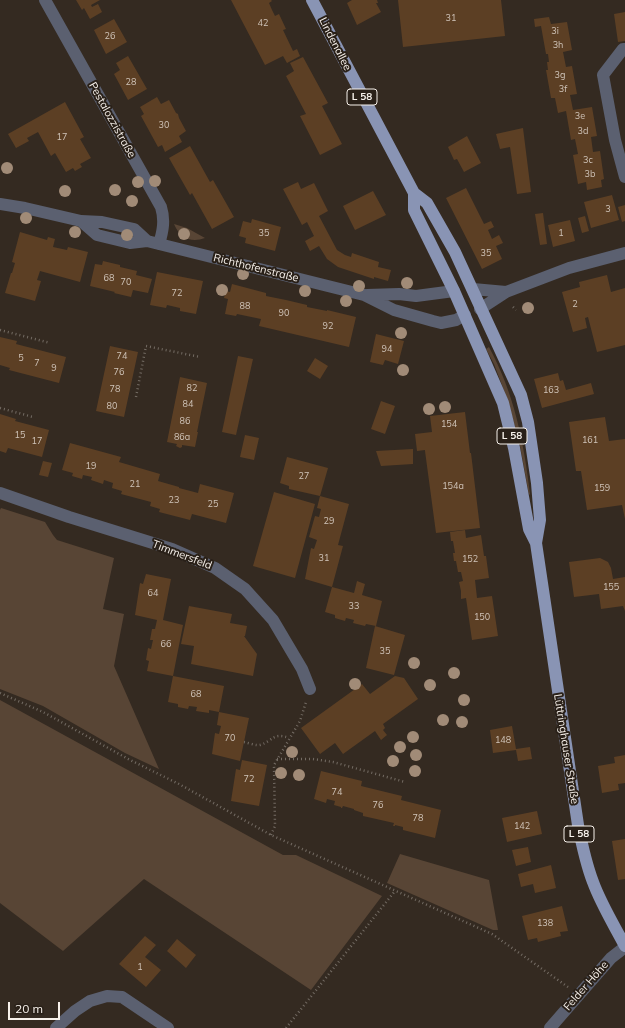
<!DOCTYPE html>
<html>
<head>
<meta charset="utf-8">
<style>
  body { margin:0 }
  #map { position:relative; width:625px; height:1028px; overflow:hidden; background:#342a21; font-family:Mulish,sans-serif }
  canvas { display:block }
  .scale { position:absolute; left:8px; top:1002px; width:52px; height:18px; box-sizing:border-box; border:2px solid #f7f1eb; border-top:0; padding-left:5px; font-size:12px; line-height:14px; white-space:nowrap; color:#f7f1eb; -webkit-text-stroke:3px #292018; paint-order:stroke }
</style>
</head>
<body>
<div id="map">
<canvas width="625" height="1028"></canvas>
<div class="scale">20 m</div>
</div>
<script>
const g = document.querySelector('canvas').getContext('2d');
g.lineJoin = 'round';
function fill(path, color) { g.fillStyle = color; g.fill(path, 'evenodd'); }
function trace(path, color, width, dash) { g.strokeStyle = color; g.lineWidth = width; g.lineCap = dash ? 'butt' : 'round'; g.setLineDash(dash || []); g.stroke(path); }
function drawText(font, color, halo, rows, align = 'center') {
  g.font = font + ' Mulish,sans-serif'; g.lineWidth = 4; g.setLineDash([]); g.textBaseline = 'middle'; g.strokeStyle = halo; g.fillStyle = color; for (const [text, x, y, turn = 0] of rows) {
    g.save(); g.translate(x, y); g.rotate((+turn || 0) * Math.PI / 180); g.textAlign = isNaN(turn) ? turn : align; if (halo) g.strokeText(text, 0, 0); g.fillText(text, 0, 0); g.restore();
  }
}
fill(new Path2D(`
  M174,224L187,228L205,238C191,243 180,238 174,224Z
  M489,347C514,393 524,442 530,494L529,495L520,446L508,401L494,364L486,349Z
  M1,508L45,522L53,535L57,540L114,558L103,609L124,614L114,666L159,769L125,753L43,706L0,689V510Z
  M0,700L283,855H296L382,896L311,990L144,879L63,951L0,903Z
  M400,854L489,880L498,930H493L387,883Z`), '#584535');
fill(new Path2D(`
  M76,0H100L91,5L92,7L98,4L102,12L90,19L84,8L82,10Z
  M231,0H271L272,1L269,3L272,10L275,16L279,14L286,29L283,30L293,51L297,49L300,56L287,63L283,56L265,65Z
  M352,0H377L378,3H376L381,12L357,25L347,3Z
  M398,0H501L505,36L403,47Z
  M625,12V41L618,42L614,14Z
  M549,17L551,24L567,22L572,50L563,52L566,67L572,66L577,94L570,95L573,110L592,107L597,136L591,137L593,152L600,151L604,179L601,180L602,187L587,190L586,182L578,184L573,155L578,154L575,139L571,140L566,111L558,113L555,98H551L546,70H548L547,62H549L548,54H546L541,26L535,27L534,19Z
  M114,19L127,42L106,54L94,30Z
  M128,56L147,89L128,100L114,74L120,70L116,63Z
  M303,57L328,103L322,106L342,144L320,155L300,116L306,114L286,76L294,71L290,63Z
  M157,97L161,104L169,100L176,113L178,114L179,118L186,131L179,136L182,142L165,152L162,145L158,147L141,116L144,114L140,107Z
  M65,102L84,137L80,139L91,158L80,164L82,167L75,171L73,168L66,172L55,153L51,156L38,132L27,138L29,141L16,148L8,134Z
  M523,128L531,192L517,194L510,147L500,149L496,134Z
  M467,136L481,163L464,172L457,159L454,160L448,147Z
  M190,146L210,182L213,180L234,217L212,229L192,193L190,195L169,158Z
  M298,182L301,189L314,183L328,211L319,216L337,250L345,255L351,257L352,253L379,262L378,267L391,270L388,281L374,277V279L338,267L327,259L319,246L310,251L305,241L314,236L307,222L302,225L283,189Z
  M466,188L484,224L491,221L494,227L488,230L492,239L499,235L503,243L496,246L502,259L482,269L446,198Z
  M373,191L386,215L355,230L343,206Z
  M612,195L619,220L591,228L584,202Z
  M625,205V221L622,222L618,207Z
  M543,213L547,244L540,245L535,214Z
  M585,216L589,231L582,233L578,218Z
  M252,219L281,227L275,251L245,243L246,238L239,236L243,221L251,223Z
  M570,220L575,241L553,247L548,225Z
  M20,232L47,240L48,237L55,239L53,247L67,250L68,247L88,252L80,282L40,271L37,280L41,281L35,301L5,293L11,273H12L15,263L12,262Z
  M103,261L120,265V267L137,271L136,275L152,279L148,293L133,290L131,297L114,293L115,292L90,286L95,264L102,265Z
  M157,272L203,281L196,314L180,311V308L167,305L166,308L150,305Z
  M607,275L611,292L625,288V345L597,352L588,317L585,318L587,328L573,332L562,292L580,287L579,282Z
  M232,284L266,293V296L286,300L307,305V307L327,311V310L356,317L349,347L259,326L261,319L237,314L236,316L225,314L228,299L224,298L226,291L230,292Z
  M376,334L404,341L398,364L385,360L383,365L370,362Z
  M0,337L17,341L16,344L66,357L59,383L9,370L10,368L0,365Z
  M110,346L138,352L124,417L96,411Z
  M238,356L253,359L236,435L222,432Z
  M315,358L328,366L320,379L307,371Z
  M558,373L560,381L563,380L566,390L591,383L594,394L542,408L534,379Z
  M180,377L207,383L197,432H198L195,447L182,445V447L180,448L176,446L177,444L167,442Z
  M381,401L395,406L385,434L371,429Z
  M465,412L470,453H471L480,528L436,533L425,451V450L417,451L415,434L432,432L430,416Z
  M0,414L16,419L15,421L49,430L42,457L8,448L6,453L0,451Z
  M605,417L609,441L625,439V519L622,505L587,510L581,471H576L569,422Z
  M245,435L259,438L254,460L240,457Z
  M70,443L121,457L119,462L160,474L158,481L179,487V488L198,493L200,484L234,493L226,523L192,514L190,520L159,512L160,509L150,506L151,502L121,494L122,491L112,488L113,483L104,480L103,484L91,480L92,477L83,475L82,479L72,476L73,473L62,470Z
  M413,449V464L381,466L376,451Z
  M287,457L328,468L320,496L349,504L338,545L343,546L332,587L354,593L357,581L365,584L362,595L382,601L376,626L366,624L365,626L353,623L354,620L346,618L345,621L335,618V615L325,612L332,587L305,579L311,548L314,549L317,540L309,537L315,516L319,517L321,509L317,508L320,496L289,489V486L280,483Z
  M43,461L52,463L48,477L39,475Z
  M274,492L315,504L295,578L253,566Z
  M465,530L466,538L481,535L484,556H486L489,578L475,580L477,598L492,596L498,636L472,640L466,598L461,599V591L459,582L463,581L461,572H458L456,561H454L453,553H455L453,541H451L450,532Z
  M600,558L608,562L611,568L613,579L625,577V611L623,606L601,609L599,594L574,597L569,562Z
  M146,574L171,579L163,620L183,625L173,676L147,671L149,661L146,660L148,648L151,649L153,640H150L152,629H155L157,620L135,615L140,583L143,584Z
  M189,606L232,614L230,623L247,626L245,636H244L257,654L253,676L191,664L194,646L181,644Z
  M375,626L405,635L394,675L366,668Z
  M173,676L224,686L219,712L209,710V713L196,711L197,707L189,706L188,709L178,707V704L168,702Z
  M395,676L404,678L418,699L383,724L385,728L383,730L387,735L381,740L375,731L343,754L335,743L320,754L301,728L362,684L370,694Z
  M219,712L249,718L240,761L212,754L215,733L219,734L221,726L217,725Z
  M512,726L516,749L530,747L532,759L518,761L516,750L493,753L490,730Z
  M625,755V783L618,784L619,790L602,793L598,766L615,763L614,757Z
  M242,760L267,765L259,806L231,801L236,769L240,770Z
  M321,771L362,781L361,786L402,796L401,800L441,810L435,838L403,830V827L395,825V826H393L394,823L363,816V813L354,810V809L343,806L342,808H341V807L334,805L335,801L327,799L326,803L314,799Z
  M537,811L542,834L507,842L502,818Z
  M625,839V879L618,880L612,841Z
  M528,847L531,862L516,866L512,850Z
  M551,865L556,888L535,893L533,884L521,887L518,874Z
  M562,906L568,931L560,932L561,936L538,942L537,938L528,940L522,916Z
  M145,936L156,945L145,957L161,970L146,987L119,964Z
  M177,939L196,955L186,968L167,951Z`), '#5c3f24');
trace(new Path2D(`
  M513,307L516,310
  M0,330L50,343
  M136,397L146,346L200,357
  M0,408L33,417
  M0,693L43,712L130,760L179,784L271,835L492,934L568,987
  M244,742C249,743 256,746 260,745C273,741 273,732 289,738
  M277,759H313L333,762L405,782
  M271,835L275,826L274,765L300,721L306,702
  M286,1028L395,891`), '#746c64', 2.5, [1, 3]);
trace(new Path2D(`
  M45,0L161,207C165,220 163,231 159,244
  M625,49H623L603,75L615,140L625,177
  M0,204L25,208L81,221L102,222L134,229L147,241
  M81,221L97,235L130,243L147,241L364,295L394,310L433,321L441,323L456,320L465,315
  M473,289L506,292
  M367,295L399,294L416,296L454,291
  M480,309L506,292L569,268L625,253
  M0,493L69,517L172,549L215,568L245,589L273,620L302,669L310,689
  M56,1028L75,1011L90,1001L107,996L122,997L168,1028
  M550,1028L611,958L625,947`), '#5b6070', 12);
trace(new Path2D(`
  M312,0L414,193L427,203L455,252L521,395L528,422L537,483L540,520L536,543
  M414,193V210L454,291L503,403L514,448L529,529L536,543L578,825C582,845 586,864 593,882C601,904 614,925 625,946`), '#8994b4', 12);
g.fillStyle = '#a18b77';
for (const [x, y] of [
  [7,168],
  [155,181],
  [138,182],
  [115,190],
  [65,191],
  [132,201],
  [26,218],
  [75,232],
  [184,234],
  [127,235],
  [243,274],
  [407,283],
  [359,286],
  [222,290],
  [305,291],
  [346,301],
  [528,308],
  [401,333],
  [403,370],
  [445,407],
  [429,409],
  [414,663],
  [454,673],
  [355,684],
  [430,685],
  [464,700],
  [443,720],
  [462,722],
  [413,737],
  [400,747],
  [292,752],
  [416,755],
  [393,761],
  [415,771],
  [281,773],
  [299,775]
]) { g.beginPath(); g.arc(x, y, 6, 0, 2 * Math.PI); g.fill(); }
drawText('9px', '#d0c4b9', null, [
  ["31",451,18],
  ["42",263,23],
  ["3i",555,31],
  ["26",110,36],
  ["3h",558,45],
  ["3g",560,75],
  ["28",131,82],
  ["3f",563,89],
  ["3e",580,116],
  ["30",164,125],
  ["3d",583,131],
  ["17",62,137],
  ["3c",588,160],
  ["3b",590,174],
  ["3",608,209],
  ["35",264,233],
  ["1",561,233],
  ["35",486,253],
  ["68",109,278],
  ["70",126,282],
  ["72",177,293],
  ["2",575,304],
  ["88",245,306],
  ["90",284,313],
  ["92",328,326],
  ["94",387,349],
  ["74",122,356],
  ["5",21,358],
  ["7",37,363],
  ["9",54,368],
  ["76",119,372],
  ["82",192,388],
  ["78",115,389],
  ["163",551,390],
  ["84",188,404],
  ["80",112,406],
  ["86",185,421],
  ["154",449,424],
  ["15",20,435],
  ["86a",182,437],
  ["161",590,440],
  ["17",37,441],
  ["19",91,466],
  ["27",304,476],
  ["21",135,484],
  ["154a",453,486],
  ["159",602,488],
  ["23",174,500],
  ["25",213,504],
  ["29",329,521],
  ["31",324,558],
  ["152",470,559],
  ["155",611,587],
  ["64",153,593],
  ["33",354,606],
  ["150",482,617],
  ["66",166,644],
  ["35",385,651],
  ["68",196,694],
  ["70",230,738],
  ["148",503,740],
  ["72",249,779],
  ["74",337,792],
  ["76",378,805],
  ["78",418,818],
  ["142",522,826],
  ["138",545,923],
  ["1",140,967]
]);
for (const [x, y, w] of [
  [362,97,30],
  [512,436,30],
  [579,834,30]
]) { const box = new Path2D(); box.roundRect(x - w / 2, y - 8, w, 16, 3); g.fillStyle = '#292018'; g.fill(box); trace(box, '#f7f1eb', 1); }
drawText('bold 10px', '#f7f1eb', null, [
  ["L 58",362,97],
  ["L 58",512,436],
  ["L 58",579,834]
]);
drawText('11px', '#f7f1eb', '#292018', [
  ["Lindenallee",335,44,63],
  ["Pestalozzistraße",112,120,61],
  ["Richthofenstraße",256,268,14],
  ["Timmersfeld",182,555,21],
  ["Lüttringhauser Straße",566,749,81],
  ["Felder Höhe",586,986,-49]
]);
</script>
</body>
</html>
